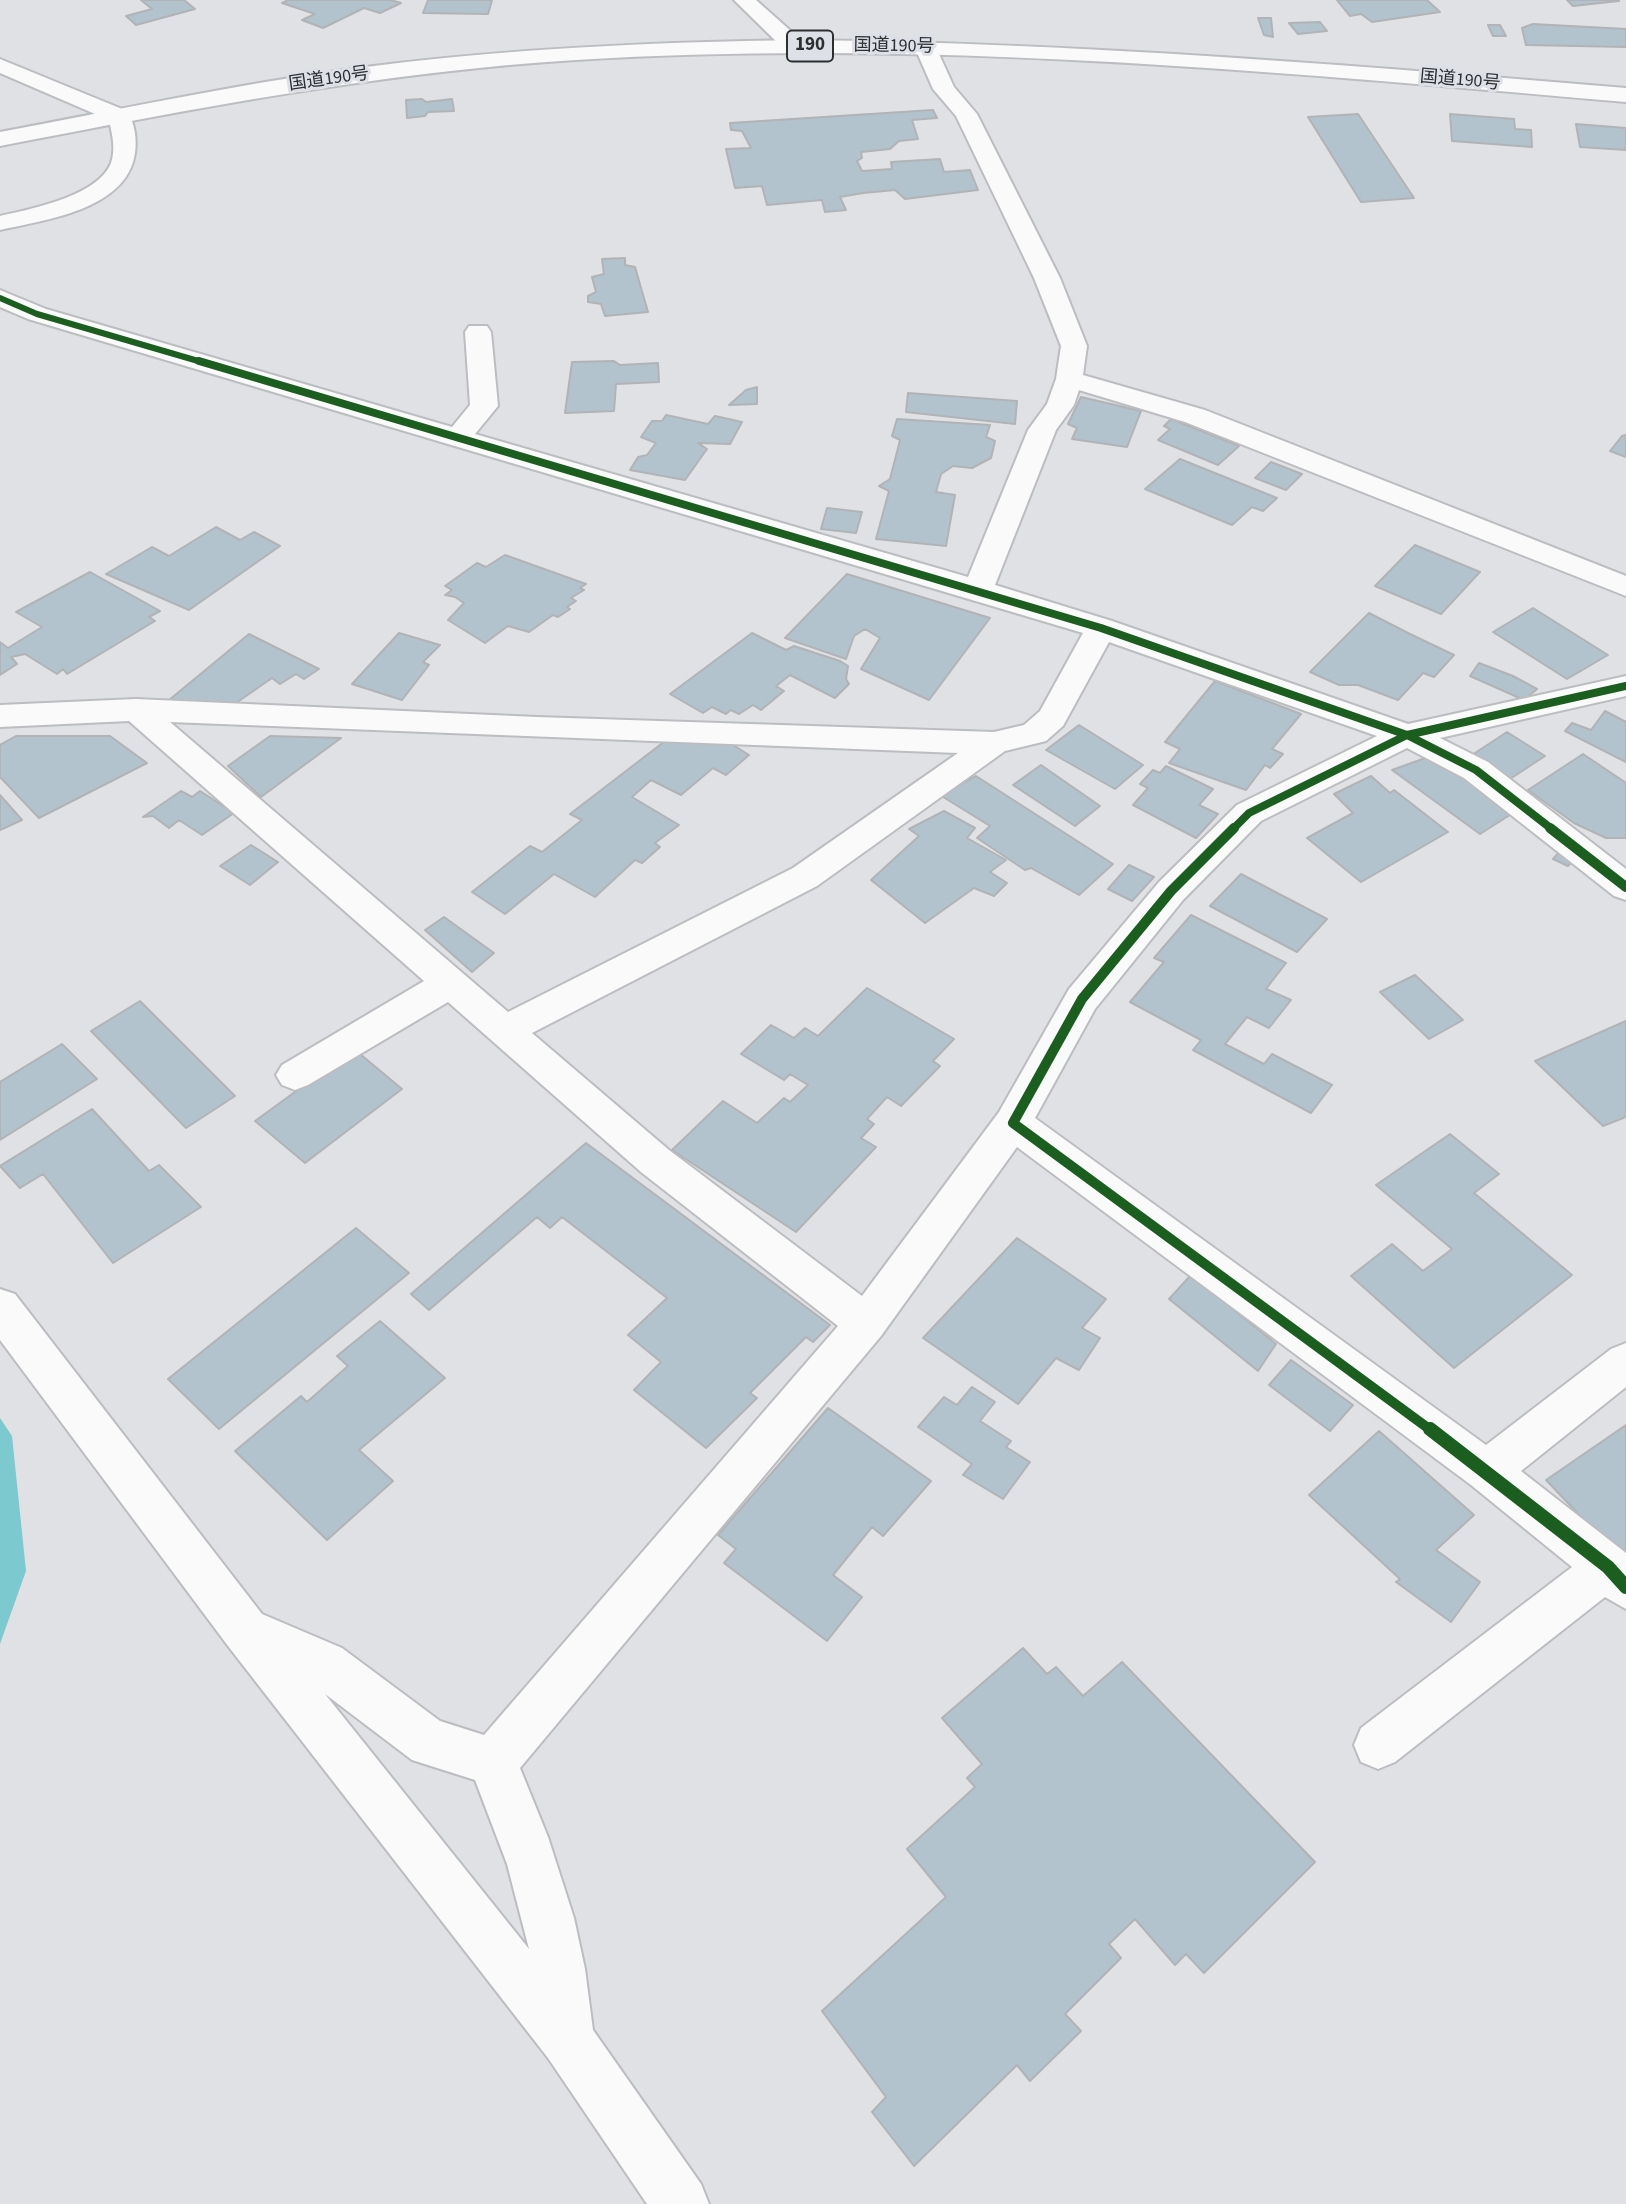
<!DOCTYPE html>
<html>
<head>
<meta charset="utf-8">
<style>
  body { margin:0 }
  canvas { display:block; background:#dfe1e5 }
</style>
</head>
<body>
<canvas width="1626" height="2204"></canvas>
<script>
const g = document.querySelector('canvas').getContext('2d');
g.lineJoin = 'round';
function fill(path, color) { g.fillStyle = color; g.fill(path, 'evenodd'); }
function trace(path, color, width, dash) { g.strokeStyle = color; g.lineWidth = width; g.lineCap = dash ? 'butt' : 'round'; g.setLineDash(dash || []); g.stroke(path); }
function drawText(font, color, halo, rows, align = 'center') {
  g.font = font + ' "Source Sans 3","Noto Sans JP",sans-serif'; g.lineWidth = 6; g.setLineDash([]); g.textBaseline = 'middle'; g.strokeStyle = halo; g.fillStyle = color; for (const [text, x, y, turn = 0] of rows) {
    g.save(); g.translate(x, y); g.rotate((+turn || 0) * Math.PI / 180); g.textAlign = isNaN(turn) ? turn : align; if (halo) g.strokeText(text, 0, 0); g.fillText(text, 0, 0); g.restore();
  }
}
fill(new Path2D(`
  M0,1418L12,1436L26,1571L0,1644Z`), '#7cc9cf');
const building = new Path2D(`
  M141,0H184L195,9L136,25L126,16L152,9Z
  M288,0H391L401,3L380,13L364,8L323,28L302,20L315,14L282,3Z
  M428,0H492L488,14L423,13Z
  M1337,0H1427L1440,12L1372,22L1361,14L1350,16Z
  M1567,0H1618L1619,1L1573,6Z
  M1258,18H1271L1273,37L1264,35Z
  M1320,22L1327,31L1298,34L1289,23Z
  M1533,24L1626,29V47L1526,45L1522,28Z
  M1488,25H1500L1506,36H1493Z
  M422,99L426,102L452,99L454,111L428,112L425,116L407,118L406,100Z
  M933,110L937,118L912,120L918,139L899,141L890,149L861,152L862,158L857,161L862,171L892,169L891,162L940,159L944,172L970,170L978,190L905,199L895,190L863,193L840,197L846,210L825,212L822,200L767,205L762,186L735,188L726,149L751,148L742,131L731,130L730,123Z
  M1358,114L1414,198L1361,202L1308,117Z
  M1450,114L1514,119L1515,129L1531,130L1532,147L1452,141Z
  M1576,124L1626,128V150L1580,147Z
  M625,258V265L635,267L648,312L605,316L601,304L588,302V296L596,292L592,277L604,274L602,259Z
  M614,361L620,365L658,363L659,382L616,384L614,411L565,413L572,362Z
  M757,387V404L729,405L746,390Z
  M908,393L1017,401L1015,424L906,412Z
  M1081,397L1141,411L1127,447L1072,439L1077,428L1068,424Z
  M666,415L708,424L715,416L742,422L730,444L698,443L707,449L685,480L630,470L638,457L647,455L656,443L641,437L652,421H662Z
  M897,419L990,425L986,437L995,441L991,458L972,468L953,466L941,474L936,492L955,495L946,546L876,539L889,491L879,486L890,479L900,440L892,436Z
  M1171,419L1239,446L1218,465L1158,440L1170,429L1164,426Z
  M1626,435V457L1610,451L1622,436Z
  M1180,459L1277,498L1263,511L1252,507L1232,525L1145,489Z
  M1271,462L1302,474L1286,490L1255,478Z
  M827,508L862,512L856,533L821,529Z
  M216,527L240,540L254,532L280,546L189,610L106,574L152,547L169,556Z
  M1415,545L1480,572L1441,614L1375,586Z
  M505,555L586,584L580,588L584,590L571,598L576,601L567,607L570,609L558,617L553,615L529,632L508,626L485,643L448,620L464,603L455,597L445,595L452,590L445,586L477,563L486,567Z
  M90,572L160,611L149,617L155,621L67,674L63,669L57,674L25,654L11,657L17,664L0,675V642L8,648L42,627L16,612Z
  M847,574L990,618L929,700L861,669L880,638L865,629L854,636L846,659L785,638Z
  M1533,608L1608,655L1567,679L1493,632Z
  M1369,613L1410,634L1454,655L1434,677L1423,673L1398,700L1358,685H1339L1310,672Z
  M399,633L440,645L423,662L429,665L402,700L352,684Z
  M752,633L786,650L794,646L840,661L848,666L846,679L849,684L835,698L790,675L776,686L784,691L761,710L753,705L739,714L731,710L726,714L712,707L703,713L670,694Z
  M249,634L319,669L304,679L296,674L280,684L272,678L226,710L163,705Z
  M1479,663L1513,676L1537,689L1524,700L1470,676Z
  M1215,681L1301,714L1272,749L1283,754L1270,768L1265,765L1246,790L1169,763L1180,749L1165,742Z
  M1605,711L1626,722V762L1565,731L1572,723L1591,730Z
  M1079,725L1143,765L1115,789L1046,750Z
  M1507,732L1545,756L1510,779L1472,755Z
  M16,736H110L147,763L39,818L0,777V745Z
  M270,736L341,738L261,797L228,766Z
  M669,738L733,745L749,755L726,775L713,768L681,795L651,780L632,797L679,825L655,843L660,847L642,863L635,860L595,897L554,874L505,914L472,892L530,846L542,852L582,820L570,814Z
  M1583,754L1626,783V838H1606L1574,823L1528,790Z
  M1431,756L1513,813L1480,834L1392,770Z
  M1041,765L1100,806L1075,826L1013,785Z
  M1166,766L1213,789L1199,805L1218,814L1196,838L1133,805L1148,788L1140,784L1153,770L1160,773Z
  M976,776L1113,864L1079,895L1031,868L1025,870L977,838L990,826L940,795Z
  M1371,776L1390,793L1394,790L1448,832L1361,882L1307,838L1353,813L1334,794Z
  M181,791L192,797L200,791L234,813L202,835L179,820L169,828L153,816L143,817Z
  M0,795L22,820L0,830Z
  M944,811L975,828L967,838L1006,860L990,872L1007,883L994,896L974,888L925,923L871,880L919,836L909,829Z
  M251,845L278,862L250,885L220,866Z
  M1561,850L1575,858L1568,866L1553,859Z
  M1129,865L1154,877L1132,901L1108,889Z
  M1241,874L1327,919L1297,952L1210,906Z
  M1191,915L1286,963L1266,989L1291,1000L1269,1028L1247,1017L1225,1044L1264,1064L1272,1054L1332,1085L1311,1113L1193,1050L1201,1040L1130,1002L1164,962L1154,958Z
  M444,917L494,953L472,972L425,930Z
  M1415,975L1463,1020L1429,1039L1380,992Z
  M867,988L954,1039L933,1061L940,1066L901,1106L887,1097L867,1119L874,1124L861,1138L876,1147L796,1232L672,1150L723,1101L757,1123L784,1098L790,1102L808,1085L790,1074L784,1080L741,1054L771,1025L794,1038L805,1028L818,1036Z
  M140,1001L235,1096L186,1128L91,1031Z
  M1626,1021V1117L1603,1126L1535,1061Z
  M62,1044L97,1079L0,1140V1082Z
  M354,1049L402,1089L305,1163L255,1121Z
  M92,1109L149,1171L159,1165L201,1207L113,1263L43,1174L20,1188L0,1166Z
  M1450,1134L1499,1174L1474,1193L1572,1275L1454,1368L1351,1276L1392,1244L1423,1271L1452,1249L1376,1185Z
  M586,1143L830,1325L813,1342L806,1337L750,1393L757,1398L706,1448L634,1390L661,1362L628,1335L667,1298L562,1217L550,1228L537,1217L429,1310L411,1294Z
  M356,1228L409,1273L219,1429L168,1379Z
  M1017,1238L1106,1299L1082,1328L1100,1338L1079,1370L1056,1358L1018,1404L923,1338Z
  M1191,1275L1276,1344L1258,1371L1169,1299Z
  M380,1321L445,1378L359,1450L393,1481L327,1540L235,1451L301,1396L307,1402L348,1366L337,1356Z
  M1291,1360L1353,1405L1330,1431L1269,1385Z
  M972,1387L995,1402L980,1421L1011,1441L1006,1447L1030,1462L1003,1499L963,1475L972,1464L918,1427L944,1397L957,1405Z
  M828,1408L931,1481L883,1536L872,1527L833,1575L862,1597L827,1641L724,1563L736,1549L718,1535Z
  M1626,1425V1564L1546,1480Z
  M1379,1431L1474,1515L1436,1550L1480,1582L1451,1622L1396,1582L1400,1579L1309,1495Z
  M1023,1648L1047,1674L1056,1667L1083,1696L1122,1662L1315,1862L1204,1973L1186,1954L1175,1965L1135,1919L1109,1944L1121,1958L1065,2014L1081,2031L1030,2081L1017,2065L914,2166L872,2112L886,2097L822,2011L946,1897L907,1849L975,1787L967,1778L982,1764L942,1718Z`);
fill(building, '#b2c3cd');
trace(building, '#b1b3b6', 2);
const minor = new Path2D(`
  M734,0H756L802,41L805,46L802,51H786Z
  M926,42L934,43L954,87L977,114L1060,278L1087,346L1083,375L1205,410L1626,576V596L1185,422L1079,390L1074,405L1056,430L995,585L1112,621L1408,724L1626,676V696L1440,738L1488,762L1626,869V900L1614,896L1464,778L1407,748L1261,821L1183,900L1095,1009L1035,1118L1486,1445L1611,1349L1626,1343V1387L1521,1471L1626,1553V1609L1605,1597L1395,1762L1378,1769L1361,1762L1354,1745L1361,1728L1572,1567L1471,1485L1017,1147L881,1336L520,1768L548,1837L574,1918L585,1969L593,2030L701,2184L709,2204H647L548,2058L228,1646L0,1340V1289L15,1294L262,1614L342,1648L440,1721L484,1735L838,1326L641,1172L448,1002L308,1085L295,1090L282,1085L276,1075L282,1065L424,981L129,721L0,727V705L136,699L537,717L994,732L1024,725L1040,711L1083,633L28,319L0,307V290L46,309L452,427L470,405L465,332L469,326H487L491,332L498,406L475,434L968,577L1028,430L1047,404L1056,379L1061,346L1034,278L956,116L933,89L915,48ZM1109,642L1377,736L1237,805L1159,882L1069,989L999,1112L862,1296L669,1150L532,1033L817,886L1005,751L1046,741L1063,726ZM170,722L958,753L793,868L508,1012ZM325,1694L412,1760L475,1780L507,1864L529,1949Z
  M0,59L127,111C135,123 137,140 135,153C127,210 44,220 0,230V216C31,209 98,196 111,163C116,149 112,134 109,120L0,73Z`);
const highway = new Path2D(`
  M801,40C1077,43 1351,65 1626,88V102C1277,72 927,38 576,60C381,72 192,109 0,146V132C117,110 233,85 350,69C500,49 650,42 801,40Z`);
trace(minor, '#bcbdc0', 4);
trace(highway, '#bcbdc0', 4);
fill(minor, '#fafafb');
fill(highway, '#fafafb');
trace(new Path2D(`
  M0,298L37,314L205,363`), '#1b5e20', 6);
trace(new Path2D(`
  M199,361L1101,628L1407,735L1476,770L1553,830
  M1232,830L1249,813L1407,735L1626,686`), '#1b5e20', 8);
trace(new Path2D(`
  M1234,828L1171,891L1082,999L1013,1123L1432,1431
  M1550,828L1626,887`), '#1b5e20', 10);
trace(new Path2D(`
  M1430,1429L1608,1567L1626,1587`), '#1b5e20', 14);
drawText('18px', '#2d2e30', '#dde0e7', [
  ["国道190号",894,47,1],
  ["国道190号",329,80,-8],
  ["国道190号",1460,81,5]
]);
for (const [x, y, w] of [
  [810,46,46]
]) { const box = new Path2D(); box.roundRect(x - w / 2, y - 15.5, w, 31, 5); g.fillStyle = '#dde0e7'; g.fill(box); trace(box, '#2d2e30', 2); }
drawText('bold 19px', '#2d2e30', null, [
  ["190",810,46]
]);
</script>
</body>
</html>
